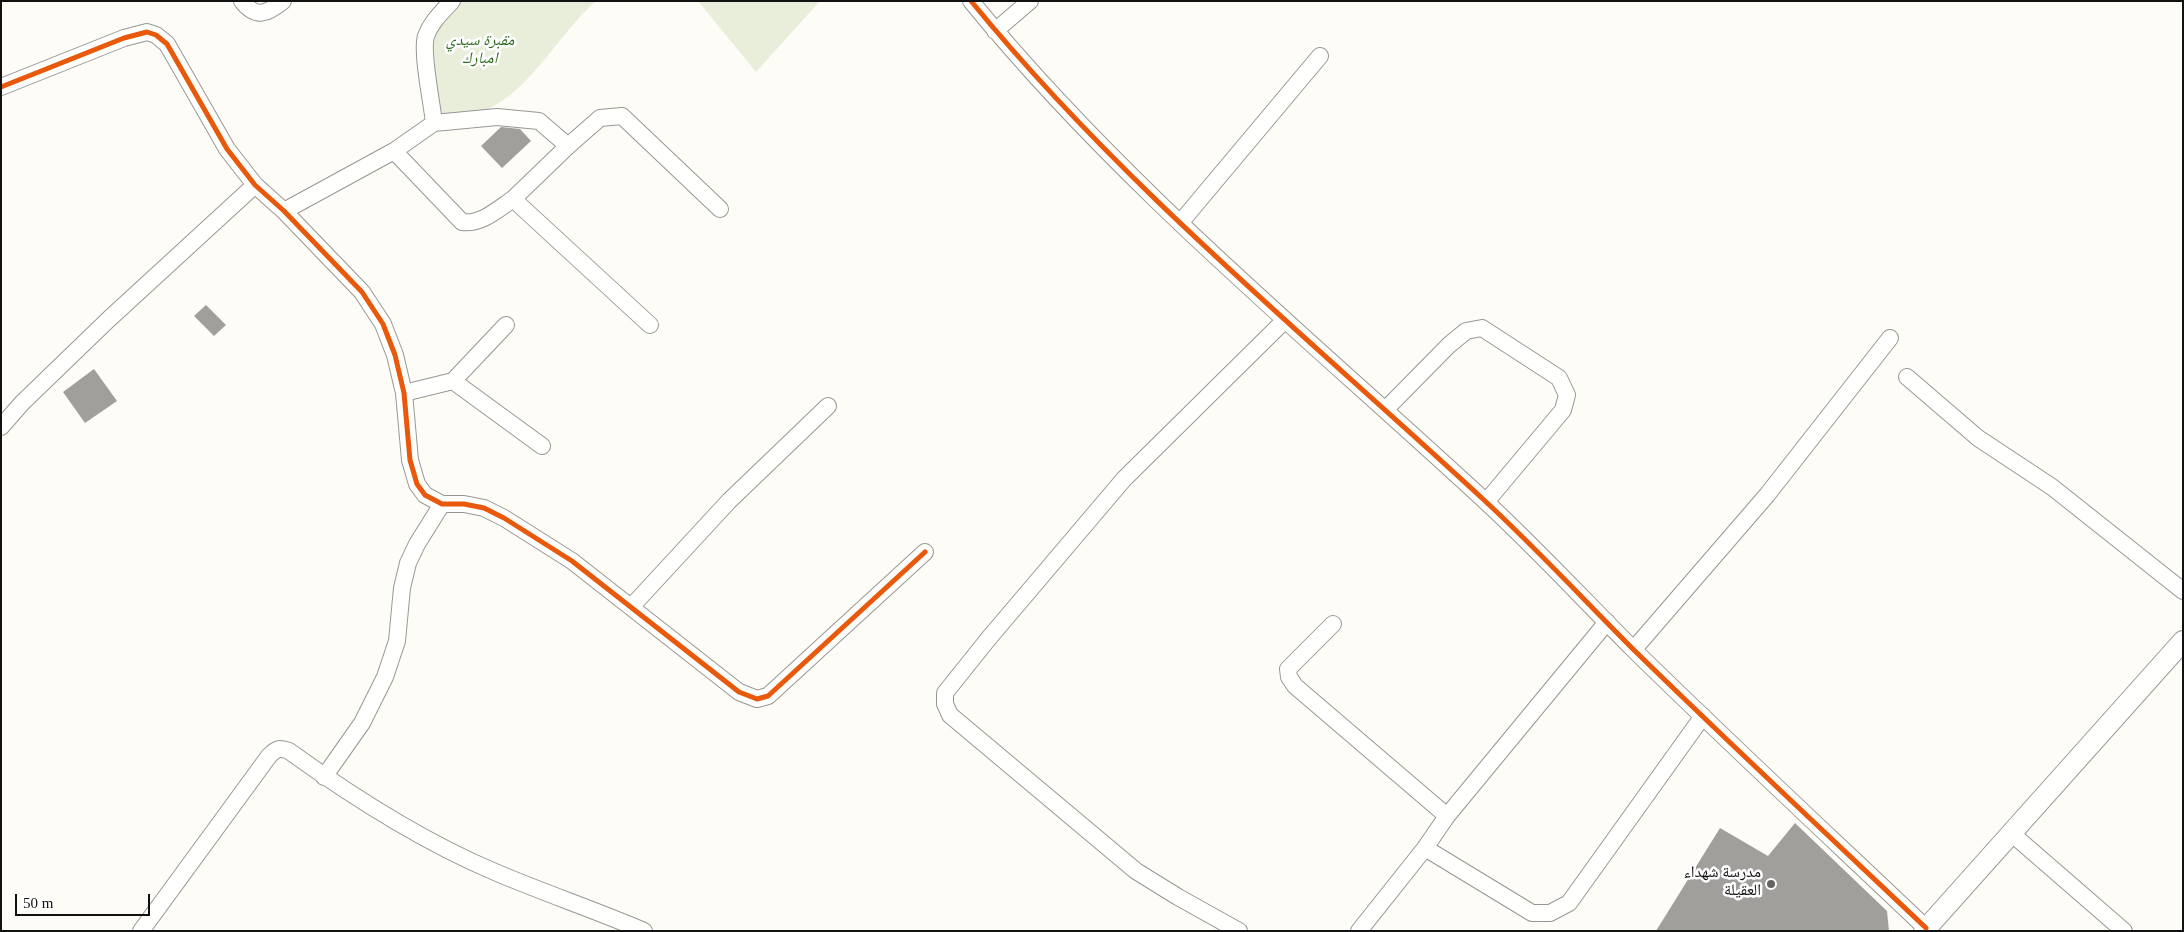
<!DOCTYPE html>
<html>
<head>
<meta charset="utf-8">
<style>
  body { margin:0 }
  #map { position:relative; width:2184px; height:932px; overflow:hidden; background:#fdfcf7; font-family:Georgia,serif }
  canvas { display:block }
  .frame { position:absolute; inset:0; border:2px solid #111; pointer-events:none }
  .scale { position:absolute; left:15px; top:894px; width:135px; height:22px; box-sizing:border-box; border:2px solid #111; border-top:0; padding-left:6px; font-size:15px; line-height:18px; white-space:nowrap; color:#111; -webkit-text-stroke:4px #fff; paint-order:stroke }
</style>
</head>
<body>
<div id="map">
<canvas width="2184" height="932"></canvas>
<div class="frame"></div>
<div class="scale">50 m</div>
</div>
<script>
const g = document.querySelector('canvas').getContext('2d');
g.lineJoin = 'round';
function fill(path, color) { g.fillStyle = color; g.fill(path, 'evenodd'); }
function trace(path, color, width, dash) { g.strokeStyle = color; g.lineWidth = width; g.lineCap = dash ? 'butt' : 'round'; g.setLineDash(dash || []); g.stroke(path); }
function drawText(font, color, halo, rows, align = 'center') {
  g.font = font + ' Georgia,"Noto Naskh Arabic",serif'; g.lineWidth = 5; g.setLineDash([]); g.textBaseline = 'middle'; g.strokeStyle = halo; g.fillStyle = color; for (const [text, x, y, turn = 0] of rows) {
    g.save(); g.translate(x, y); g.rotate((+turn || 0) * Math.PI / 180); g.textAlign = isNaN(turn) ? turn : align; if (halo) g.strokeText(text, 0, 0); g.fillText(text, 0, 0); g.restore();
  }
}
fill(new Path2D(`
  M459,1H596C554,38 528,99 471,116C457,120 442,115 429,111V33Z
  M698,1H820L756,72Z`), '#e9eedb');
fill(new Path2D(`
  M501,127L520,129L531,141L502,168L481,146Z
  M206,305L226,325L214,336L194,316Z
  M94,369L117,401L85,423L63,392Z
  M1795,823L1887,911L1889,931H1656L1720,828L1768,856Z`), '#a19f9c');
const minor = new Path2D(`
  M242,1C256,19 267,14 283,1
  M971,1C1122,186 1309,338 1484,500C1536,548 1585,601 1635,651C1731,745 1829,836 1926,928
  M995,31L1030,1
  M1,87L124,38L147,32L156,35L167,44L227,149L255,185L284,211L362,292L383,324L395,355L404,393L410,460L417,484L425,495L442,504H464L484,508L504,518L572,561L739,692L757,699L768,696L925,552
  M434,123L497,117L539,121L568,146L600,118L622,116L720,209
  M568,146L513,199L650,325
  M394,151L462,222C481,225 498,209 513,199
  M284,211L394,151L434,123C432,103 421,52 426,36C431,22 442,12 452,1
  M1180,223L1320,56
  M1907,377L1978,438L2052,487L2183,591
  M453,381L542,446
  M404,393L453,381L506,325
  M1385,410L1449,345L1466,331L1482,328L1559,378L1567,395L1563,410L1486,502
  M1,427L22,403L109,319L255,185
  M632,606L729,501L828,406
  M1333,624L1288,669L1289,677L1295,686L1447,816
  M1634,649L1767,495L1890,338
  M324,777L362,723L385,677L397,641L402,588L408,563L417,544L442,504
  M2011,833L2124,931
  M1425,848L1532,913H1550L1569,903L1703,716
  M141,931L269,756C276,749 279,747 289,751C350,795 426,843 495,872C544,893 595,910 644,931
  M1239,931L1178,897L1136,871L950,715L945,704V693L989,638L1124,479L1285,320
  M1359,931L1425,848L1447,816L1607,622`);
const tertiary = new Path2D(`
  M1924,931L2183,641`);
trace(minor, '#979795', 18);
trace(tertiary, '#979795', 22);
trace(minor, '#fffffe', 16);
trace(tertiary, '#fffffe', 20);
trace(new Path2D(`
  M971,1C1122,186 1309,338 1484,500C1536,548 1585,601 1635,651C1731,745 1829,836 1926,928
  M1,87L124,38L147,32L156,35L167,44L227,149L255,185L284,211L362,292L383,324L395,355L404,393L410,460L417,484L425,495L442,504H464L484,508L504,518L572,561L739,692L757,699L768,696L925,552`), '#e8590c', 5);
for (const [x, y, r, color] of [
  [1771,884,5,"#646362"]
]) { const dot = new Path2D(); dot.arc(x, y, r, 0, 2 * Math.PI); g.fillStyle = color; g.fill(dot); trace(dot, '#fff', 2); }
drawText('italic 16px', '#2f6b1f', '#fff', [
  ["مقبرة سيدي",480,43],
  ["امبارك",480,61]
]);
drawText('16px', '#111', '#fff', [
  ["مدرسة شهداء",1761,875],
  ["العقيلة",1761,893]
], 'right');
</script>
</body>
</html>
